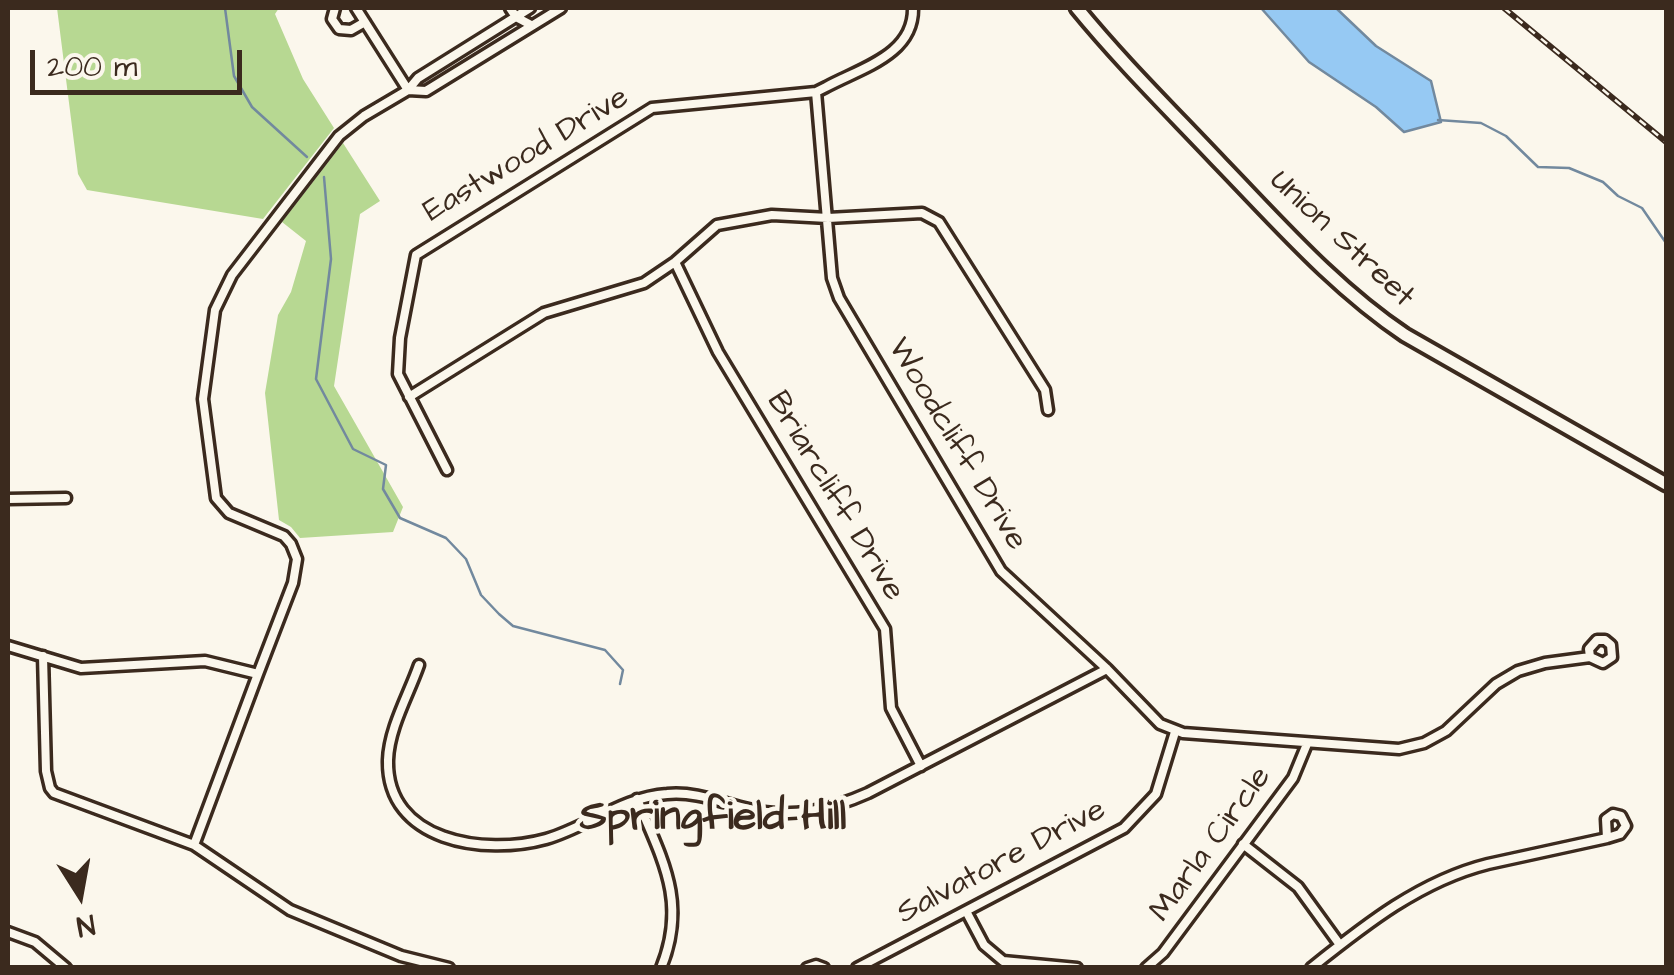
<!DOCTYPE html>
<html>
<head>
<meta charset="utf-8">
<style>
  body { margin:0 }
  #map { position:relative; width:1674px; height:975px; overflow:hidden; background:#fbf7ec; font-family:"Architects Daughter",sans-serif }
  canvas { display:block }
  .frame { position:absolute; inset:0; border:10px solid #3b2a1e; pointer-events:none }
  .north { position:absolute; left:30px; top:845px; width:100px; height:100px; -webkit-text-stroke:8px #fbf7ec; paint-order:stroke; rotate:169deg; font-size:28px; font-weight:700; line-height:40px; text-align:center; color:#3b2a1e }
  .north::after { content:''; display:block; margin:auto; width:35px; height:45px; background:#3b2a1e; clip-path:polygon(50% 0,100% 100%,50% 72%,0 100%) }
  .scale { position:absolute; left:30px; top:50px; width:212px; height:45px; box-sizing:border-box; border:5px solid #3b2a1e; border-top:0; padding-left:12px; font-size:30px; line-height:35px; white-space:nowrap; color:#3b2a1e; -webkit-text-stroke:8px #fbf7ec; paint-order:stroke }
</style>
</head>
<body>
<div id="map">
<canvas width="1674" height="975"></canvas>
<div class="frame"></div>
<div class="north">N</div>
<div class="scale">200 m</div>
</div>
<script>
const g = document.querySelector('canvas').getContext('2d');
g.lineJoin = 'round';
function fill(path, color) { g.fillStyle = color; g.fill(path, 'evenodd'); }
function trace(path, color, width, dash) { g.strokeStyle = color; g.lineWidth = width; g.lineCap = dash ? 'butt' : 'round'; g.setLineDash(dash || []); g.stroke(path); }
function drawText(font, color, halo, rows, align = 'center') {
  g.font = font + ' "Architects Daughter",sans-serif'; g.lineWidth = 9; g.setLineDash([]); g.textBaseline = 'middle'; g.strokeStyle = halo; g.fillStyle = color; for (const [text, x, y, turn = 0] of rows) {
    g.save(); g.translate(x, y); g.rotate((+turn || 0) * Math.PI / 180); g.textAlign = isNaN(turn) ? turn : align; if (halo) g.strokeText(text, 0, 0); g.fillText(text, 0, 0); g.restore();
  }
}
fill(new Path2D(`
  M57,8H279L275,14L303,79L334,128L263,219L87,190L78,174Z
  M343,143L380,201L360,214L334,386L403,507L393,532L300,538L291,527L279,520L265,393L278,315L291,292L306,241L282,222Z`), '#b7d892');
const water = new Path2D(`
  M1261,8H1336L1376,46L1431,81L1441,122L1404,132L1376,107L1309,62Z`);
fill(water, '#96c9f3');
trace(water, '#72899e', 2.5);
trace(new Path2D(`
  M225,8L234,76L252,107L307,157
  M1438,120L1481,123L1506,136L1538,167L1569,168L1603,182L1618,196L1642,208L1666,243
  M324,177L331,259L316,379L353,449L386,465L383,489L400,518L446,538L466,559L481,595L499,614L513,626L605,650L623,670L620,684`), '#72899e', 2.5);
const street = new Path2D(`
  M335,8L332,19L339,29L351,30L365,22
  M356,8L408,90
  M510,8L516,17L531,25
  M408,90L426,91L561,8
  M816,92L832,278L839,298L1001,571L1107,669L1160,724L1183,733L1399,749L1424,743L1446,731L1496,684L1518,671L1545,663L1590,657L1603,663L1612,657L1611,645L1605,640H1597L1589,649L1590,657
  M675,262L718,352L885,629L891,708L921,766
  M409,397L544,313L644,283L675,262L717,225L772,215L828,218L922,213L939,222L1045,390L1048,410
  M447,470L398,374L400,338L416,255L652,108L816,92L826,87C861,68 914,55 913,8
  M8,499L66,498
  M8,646L81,668L205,661L258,674L194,845
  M43,656L46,771L50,788L54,793L194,845L290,910L401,956L449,968
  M419,665C409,694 389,728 388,760C386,842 485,856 546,839C588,827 622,797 667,794C696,791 722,803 749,809C791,819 830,810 868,793L1107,669
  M258,674L293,583L297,559L291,544L284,536L229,513L216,498L203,399L215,310L232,275L339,136L364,116L408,90L418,78L530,8
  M637,799C662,859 688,902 661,968
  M1243,844L1298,887L1340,945
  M966,911L984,945L1003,961L1077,968
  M8,932L35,942L66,968
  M807,968L816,965L824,968
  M857,968L1124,828L1156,794L1175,732
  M1146,968L1163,953L1293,778L1307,744
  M1311,968C1365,925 1420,881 1488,864L1607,838L1620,834L1626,826L1621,816L1613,814L1606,819L1607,838`);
const secondary = new Path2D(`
  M1077,8C1122,63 1172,112 1221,164C1280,225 1335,288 1405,335L1666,484`);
trace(street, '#3b2a1e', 15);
trace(secondary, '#3b2a1e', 19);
trace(street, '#fbf7ec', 8);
trace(secondary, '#fbf7ec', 11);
const rail = new Path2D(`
  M1504,8L1666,142`);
trace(rail, '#3b2a1e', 6);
trace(rail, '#fbf7ec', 2.5, [8]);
drawText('32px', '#3b2a1e', '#fbf7ec', [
  ["Eastwood Drive",527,156,-31],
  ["Union Street",1341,240,43],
  ["Woodcliff Drive",956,445,59],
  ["Briarcliff Drive",834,497,59],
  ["Marla Circle",1212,845,-54],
  ["Salvatore Drive",1002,863,-28]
]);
drawText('bold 42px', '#3b2a1e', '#fbf7ec', [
  ["Springfield Hill",713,820]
]);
</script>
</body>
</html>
